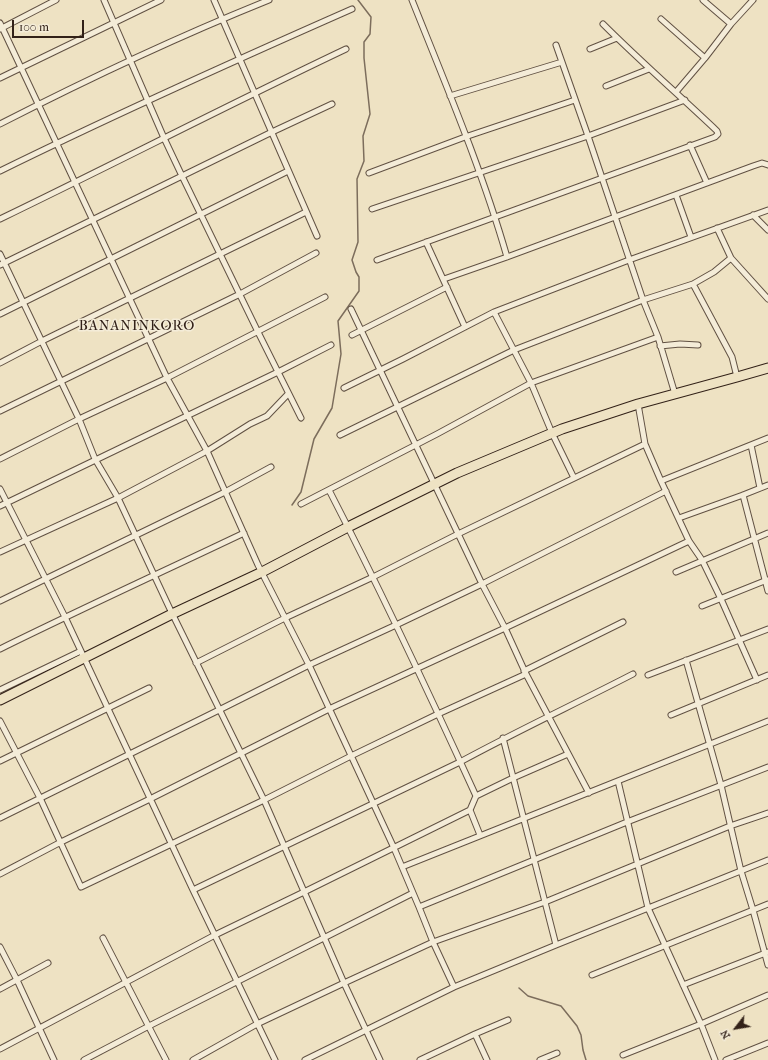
<!DOCTYPE html>
<html>
<head>
<meta charset="utf-8">
<style>
  body { margin:0 }
  #map { position:relative; width:768px; height:1060px; overflow:hidden; background:#eee2c3; font-family:"IM FELL French Canon",serif }
  canvas { display:block }
  .north { position:absolute; left:716px; top:1008px; width:40px; height:40px; -webkit-text-stroke:3px #f4ecd8; paint-order:stroke; rotate:239deg; font-size:11px; font-weight:700; line-height:16px; text-align:center; color:#322118 }
  .north::after { content:''; display:block; margin:auto; width:14px; height:18px; background:#322118; clip-path:polygon(50% 0,100% 100%,50% 72%,0 100%) }
  .scale { position:absolute; left:12px; top:20px; width:72px; height:18px; box-sizing:border-box; border:2px solid #322118; border-top:0; padding-left:5px; font-size:12px; line-height:14px; white-space:nowrap; color:#322118; -webkit-text-stroke:3px #f4ecd8; paint-order:stroke }
</style>
</head>
<body>
<div id="map">
<canvas width="768" height="1060"></canvas>
<div class="north">N</div>
<div class="scale">100 m</div>
</div>
<script>
const g = document.querySelector('canvas').getContext('2d');
g.lineJoin = 'round';
function trace(path, color, width, dash) { g.strokeStyle = color; g.lineWidth = width; g.lineCap = dash ? 'butt' : 'round'; g.setLineDash(dash || []); g.stroke(path); }
function drawText(font, color, halo, rows, align = 'center') {
  g.font = font + ' "IM FELL French Canon",serif'; g.lineWidth = 3; g.setLineDash([]); g.textBaseline = 'middle'; g.strokeStyle = halo; g.fillStyle = color; for (const [text, x, y, turn = 0] of rows) {
    g.save(); g.translate(x, y); g.rotate((+turn || 0) * Math.PI / 180); g.textAlign = isNaN(turn) ? turn : align; if (halo) g.strokeText(text, 0, 0); g.fillText(text, 0, 0); g.restore();
  }
}
trace(new Path2D(`
  M292,505L301,492L314,439L332,408L341,354L338,321L359,291V277L356,272L352,260L358,242L357,179L364,161L363,136L370,114L364,58V42L370,34L371,17L358,0
  M519,988L528,996L561,1006L577,1026L581,1035L583,1050L586,1060`), '#7c6d5c', 1.5);
const street = new Path2D(`
  M104,0L164,138L182,176L258,332L301,418
  M214,0L317,236
  M412,0C446,85 482,170 507,257
  M703,0L731,24
  M661,19L705,58
  M0,23L167,378L207,451L258,565L309,665L394,848L419,907L433,942L454,987
  M0,29L56,0
  M556,45L588,136L643,300L658,337L675,394
  M590,49L617,38
  M0,78L161,0
  M606,86L649,69
  M676,92L705,58L731,24L753,0
  M450,96L562,62
  M0,124C88,79 177,37 269,0
  M690,145L707,183
  M0,171C116,114 234,61 352,9
  M369,173L465,137L575,100
  M676,195L691,237
  M372,209L588,136L685,100
  M753,215L768,230
  M0,219C116,163 230,104 346,49
  M717,228L731,258L768,299
  M426,242L465,327
  M0,254L79,419L95,459L118,498L169,607L264,800L344,983L380,1060
  M377,260L715,137L718,134L717,131C679,95 640,61 603,24
  M0,265L272,132L332,104
  M444,279L507,257L753,166L762,163L768,165
  M693,284L732,357L737,377
  M351,309L482,584L505,628L526,674L589,793
  M494,312L531,383L552,433L574,478
  M0,314L288,171
  M352,335L447,287
  M660,346L680,344L698,345
  M0,363L42,341L306,212
  M344,388L403,359L494,312L629,260L768,210
  M638,404L645,444L661,481L689,541L702,560L721,599L757,680
  M0,411L240,294L316,253
  M340,435L514,350L643,300L693,284L714,272L731,258
  M751,445L760,488
  M0,459L79,419L167,378L325,297
  M661,481L768,438
  M0,489L65,617L193,890L275,1060
  M329,490C381,591 429,693 476,796
  M743,495L768,591
  M301,504L437,434L531,383L658,337
  M0,506L278,372L331,345
  M679,518L743,495L768,485
  M0,552L118,498L207,451L250,424L267,416L288,394
  M676,572L768,533
  M0,601L225,492L271,467
  M702,606L767,580
  M0,649C81,609 162,572 244,533
  M686,660L721,785L741,871L753,910L768,965
  M196,663L285,618L373,577L458,534L645,444
  M524,671L623,622
  M648,675L768,629
  M0,690L81,651
  M671,715L768,675
  M0,721L40,798L81,887L264,800L351,756L438,714L526,674
  M503,738L556,945
  M0,761L149,688
  M618,781L648,908L701,1024L715,1060
  M0,818L219,710L309,665L396,625L482,584L666,491
  M480,835L470,810L476,796L513,778L568,754
  M402,867C524,818 646,770 768,721
  M0,874L61,842L150,799L329,709L505,628L689,541
  M193,890L460,762C517,731 575,704 633,674
  M419,907L627,822L768,767
  M103,938L166,1060
  M0,947L17,980L54,1060
  M592,975L768,904
  M683,985L768,952
  M0,989L48,963
  M475,1034L487,1060
  M0,1049L215,935L304,892L470,810
  M623,1055L701,1024L768,995
  M84,1060L149,1026L413,893
  M193,1060L257,1024L344,983L433,942L545,902L730,826L768,813
  M305,1060L454,987L556,945L768,860
  M420,1060L475,1034L508,1020
  M540,1060L557,1053
  M726,1060L768,1043`);
const highway = new Path2D(`
  M0,700L172,614L262,572L348,527L457,473L562,429L638,404L737,377L768,368`);
trace(street, '#615143', 7);
trace(highway, '#322118', 11);
trace(street, '#f4ecd8', 5);
trace(highway, '#eee2c3', 9);
g.letterSpacing = '1px';
drawText('14px', '#322118', '#f4ecd8', [
  ["BANANINKORO",137,327]
]);
g.letterSpacing = '0px';
</script>
</body>
</html>
